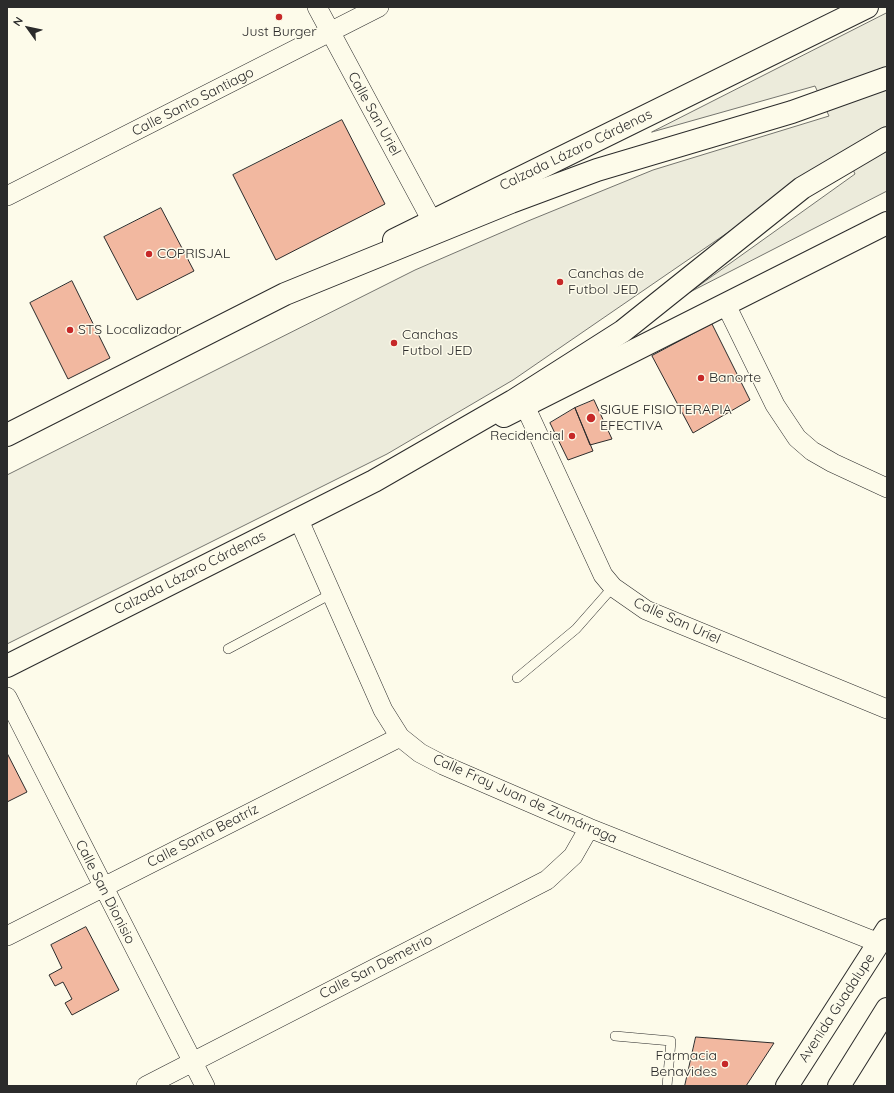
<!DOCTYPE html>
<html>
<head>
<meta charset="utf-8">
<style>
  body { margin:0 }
  #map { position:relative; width:894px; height:1093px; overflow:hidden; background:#fdfbea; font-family:Quicksand,sans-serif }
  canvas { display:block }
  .frame { position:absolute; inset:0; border:8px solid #2b2b2b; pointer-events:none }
  .north { position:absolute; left:8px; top:8px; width:40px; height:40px; -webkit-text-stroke:3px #fdfbea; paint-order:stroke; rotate:303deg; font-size:11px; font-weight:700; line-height:16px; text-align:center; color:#2b2b2b }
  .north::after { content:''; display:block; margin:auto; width:14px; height:18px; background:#2b2b2b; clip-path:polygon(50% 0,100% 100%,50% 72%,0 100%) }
</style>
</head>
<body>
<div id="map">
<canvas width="894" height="1093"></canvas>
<div class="frame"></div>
<div class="north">N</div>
</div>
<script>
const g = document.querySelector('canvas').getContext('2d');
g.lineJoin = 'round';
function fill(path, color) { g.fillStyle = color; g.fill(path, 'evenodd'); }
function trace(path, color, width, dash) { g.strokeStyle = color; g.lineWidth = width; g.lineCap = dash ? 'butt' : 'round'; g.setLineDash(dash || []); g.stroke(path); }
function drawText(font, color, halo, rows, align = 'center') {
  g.font = font + ' Quicksand,sans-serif'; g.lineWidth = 3; g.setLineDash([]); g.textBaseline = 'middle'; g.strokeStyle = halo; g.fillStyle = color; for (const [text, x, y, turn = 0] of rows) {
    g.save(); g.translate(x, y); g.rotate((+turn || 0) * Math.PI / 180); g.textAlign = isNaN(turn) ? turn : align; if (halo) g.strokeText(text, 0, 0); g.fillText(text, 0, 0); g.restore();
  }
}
const green = new Path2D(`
  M887,13V191L690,292L855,174L845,152L513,380L387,454L7,644V475L415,270L528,221L653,170L829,116L815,86L652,132Z`);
fill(green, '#ecebdb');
trace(green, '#74746e', 1);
const building = new Path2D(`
  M342,120L385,204L276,260L233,175Z
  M161,208L194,271L137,300L104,237Z
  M72,281L110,358L68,379L30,303Z
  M712,324L750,400L693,433L652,356Z
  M594,400L612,439L590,445L575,408Z
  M575,408L593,451L568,460L550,423Z
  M7,753L27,792L7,802Z
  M86,927L119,990L72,1015L65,1003L72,999L63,982L55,986L49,975L62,968L51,945Z
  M696,1037L774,1043L746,1086H685Z`);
fill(building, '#f2b8a0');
trace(building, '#2b2b2b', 1);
const lane = new Path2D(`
  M228,649L331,594
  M517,678L576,629L613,587
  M615,1036L671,1041L667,1086`);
const street = new Path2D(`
  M317,7L432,221
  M7,196L379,7
  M726,305L775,405L797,438L812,451L833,463L887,488
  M525,406L603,575L613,587L646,610L887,709
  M298,518L383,710L400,737L420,753L443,765L589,828L879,943
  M7,697L205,1086
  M7,936L400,737
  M146,1086L547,880L573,856L589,828`);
const secondary = new Path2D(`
  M394,240L867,7
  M504,416L887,223`);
const primary = new Path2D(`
  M787,1086L887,930
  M839,1086L887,1009`);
const highway = new Path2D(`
  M7,435L285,294L511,202L597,170L792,112L887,78
  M7,666L374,481L513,401L623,331L802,188L887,138`);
trace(lane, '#2b2b2b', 10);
trace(street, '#2b2b2b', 20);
trace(secondary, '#2b2b2b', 24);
trace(primary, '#2b2b2b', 24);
trace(highway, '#2b2b2b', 24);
trace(lane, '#fdfbea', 9);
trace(street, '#fdfbea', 19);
trace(secondary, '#fdfbea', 22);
trace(primary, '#fdfbea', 22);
trace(highway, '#fdfbea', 22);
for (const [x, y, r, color] of [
  [279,17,4,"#c62828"],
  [149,254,4,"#c62828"],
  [560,282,4,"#c62828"],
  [70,330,4,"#c62828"],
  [394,343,4,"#c62828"],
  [701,378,4,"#c62828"],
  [591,418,5,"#c62828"],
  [572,436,4,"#c62828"],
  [725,1064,4,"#c62828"]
]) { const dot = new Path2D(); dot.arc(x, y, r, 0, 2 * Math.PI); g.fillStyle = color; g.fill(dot); trace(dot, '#fdfbea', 1.5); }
drawText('14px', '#2b2b2b', '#fdfbea', [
  ["Just Burger",279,32,"center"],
  ["COPRISJAL",157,254],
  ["Canchas de",568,274],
  ["Futbol JED",568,290],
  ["STS Localizador",78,330],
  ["Canchas",402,335],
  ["Futbol JED",402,351],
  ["Banorte",709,378],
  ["SIGUE FISIOTERAPIA",600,410],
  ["EFECTIVA",600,426],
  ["Recidencial",564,436,"right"],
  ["Farmacia",717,1056,"right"],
  ["Benavides",717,1072,"right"]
], 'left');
drawText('14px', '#2b2b2b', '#fdfbea', [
  ["Calle Santo Santiago",193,102,-27],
  ["Calle San Uriel",374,114,61],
  ["Calzada Lázaro Cárdenas",576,150,-26],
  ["Calzada Lázaro Cárdenas",190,573,-27],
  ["Calle San Uriel",677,621,24],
  ["Calle Fray Juan de Zumárraga",525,799,24],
  ["Calle Santa Beatríz",203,836,-27],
  ["Calle San Dionisio",105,892,63],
  ["Calle San Demetrio",376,967,-27],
  ["Avenida Guadalupe",837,1008,-57]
]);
</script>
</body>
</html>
